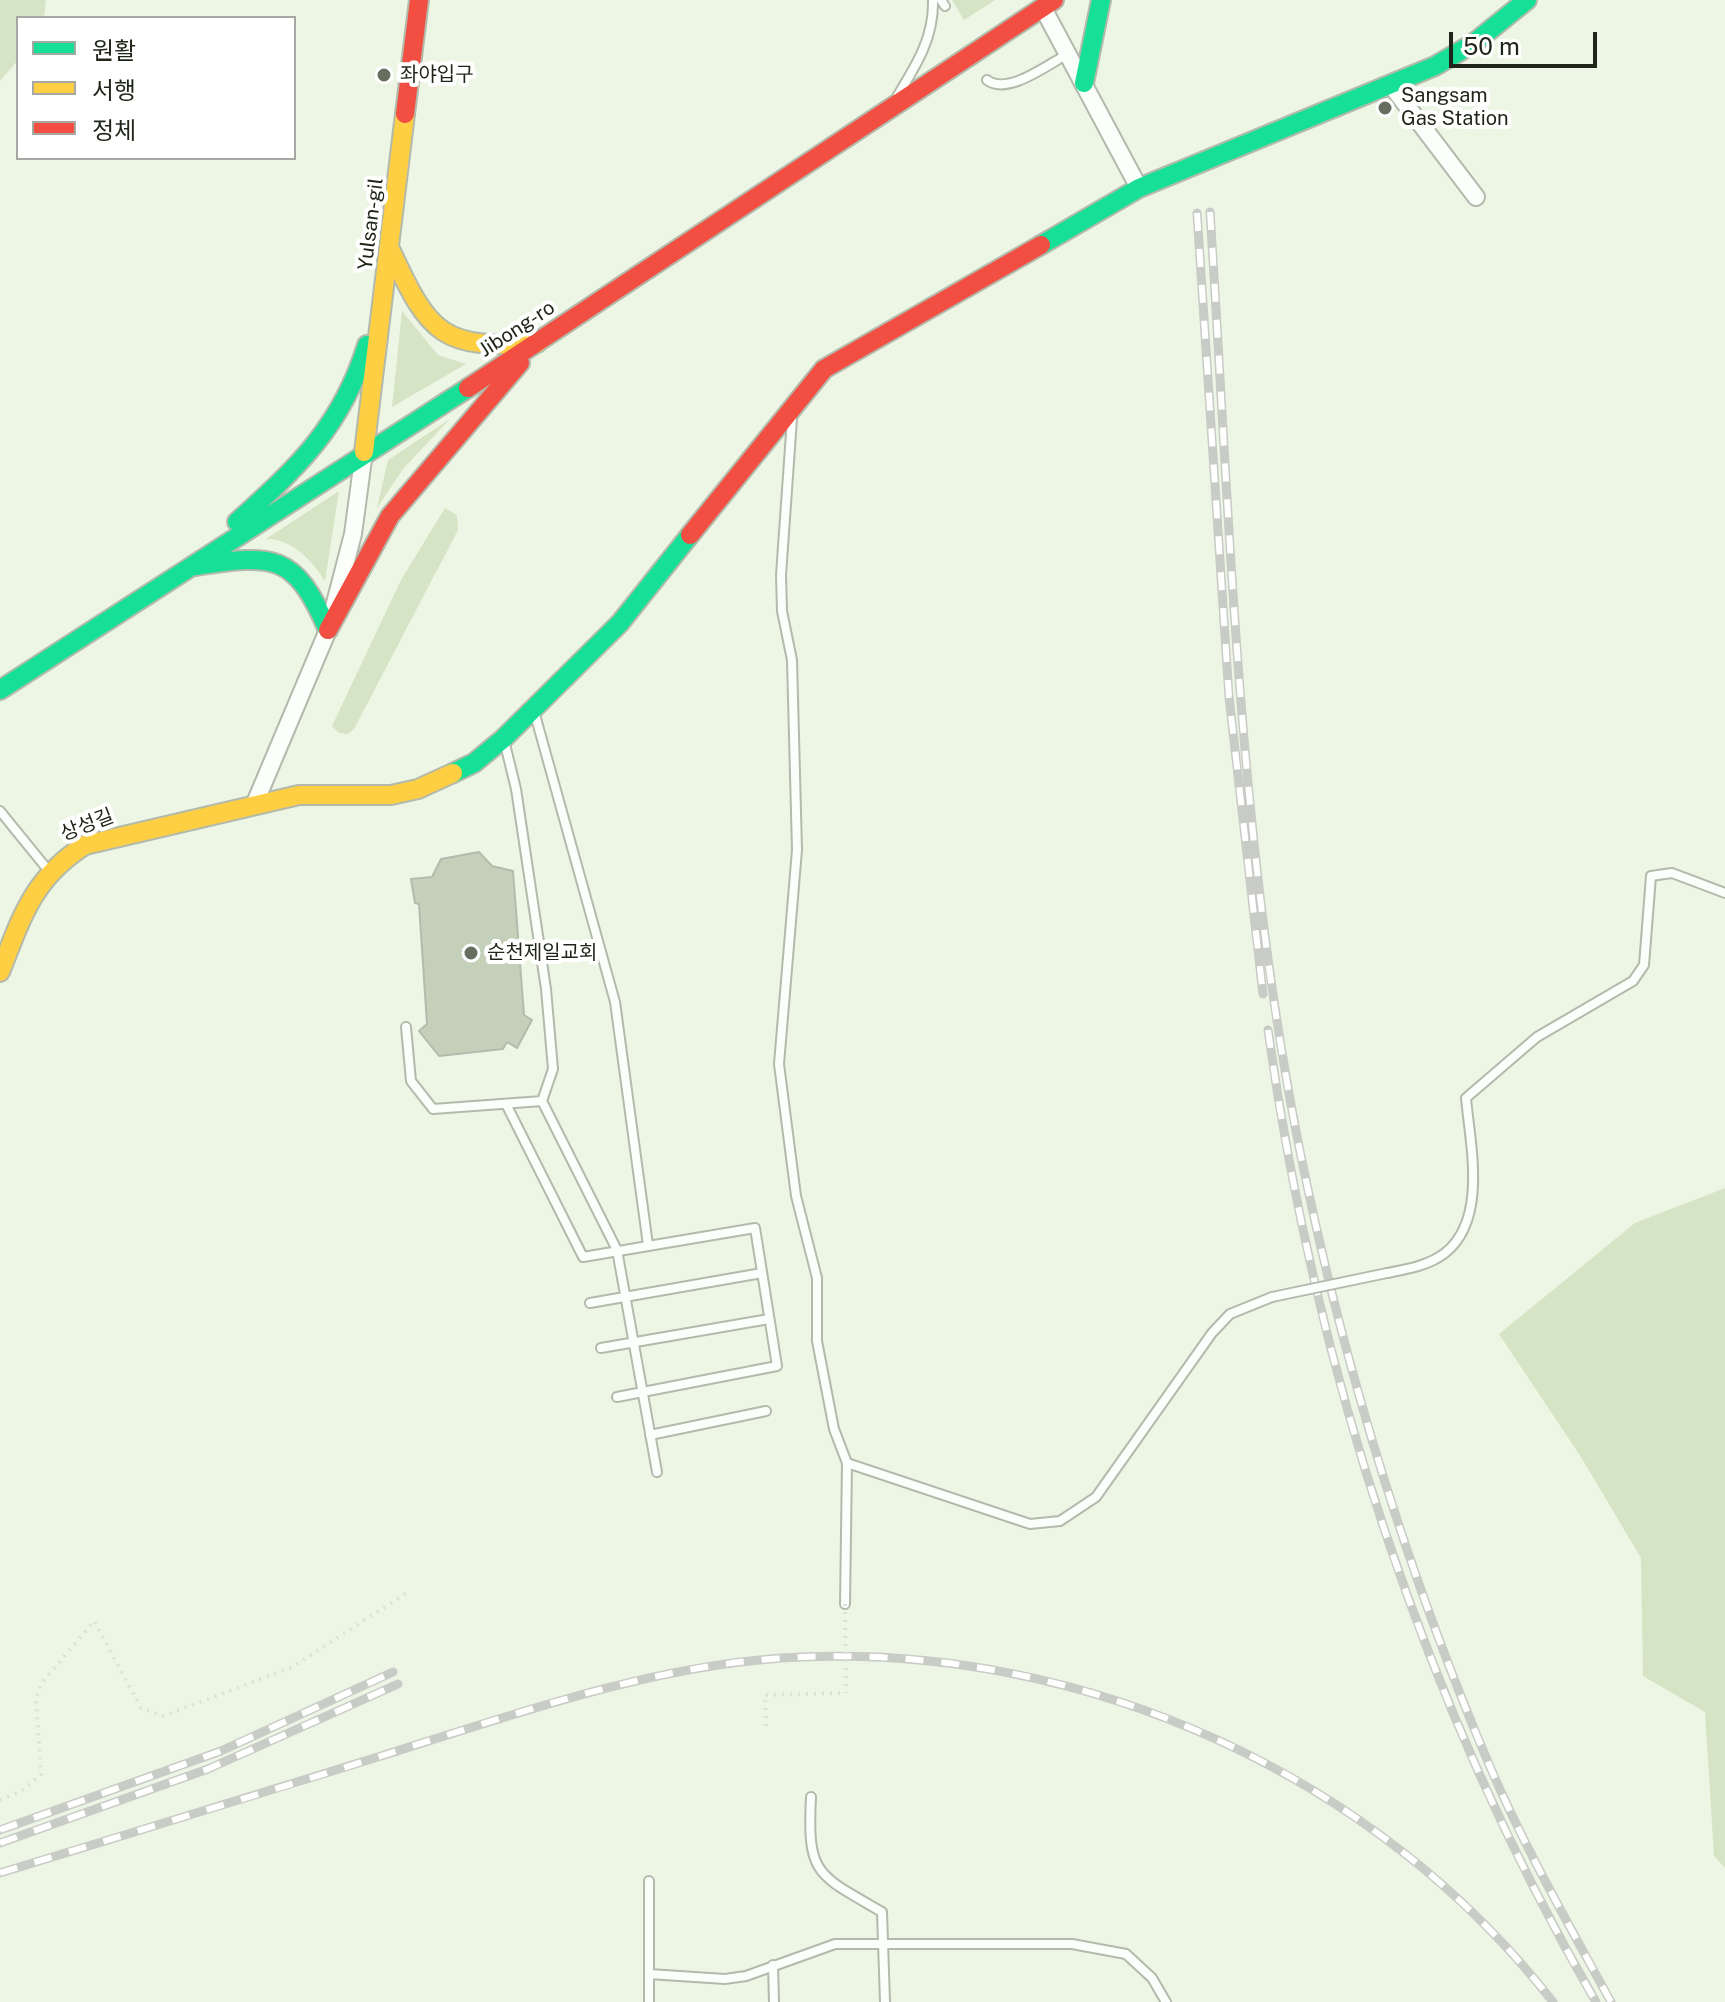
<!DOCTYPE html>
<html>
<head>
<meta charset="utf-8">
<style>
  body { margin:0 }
  #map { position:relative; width:1725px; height:2002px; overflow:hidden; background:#edf6e4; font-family:"Public Sans","Noto Sans KR",sans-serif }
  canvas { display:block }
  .legend { position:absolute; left:16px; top:16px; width:280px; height:144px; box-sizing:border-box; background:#fff; border:2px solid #a5a8a3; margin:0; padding:10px 14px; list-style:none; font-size:24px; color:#1f2518 }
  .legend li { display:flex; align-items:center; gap:16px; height:40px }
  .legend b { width:40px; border:2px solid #a5a8a3 }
  .scale { position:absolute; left:1449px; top:32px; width:148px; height:36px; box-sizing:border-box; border:4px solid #1f2518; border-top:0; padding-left:10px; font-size:24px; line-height:28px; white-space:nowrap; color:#1f2518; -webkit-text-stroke:6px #fff; paint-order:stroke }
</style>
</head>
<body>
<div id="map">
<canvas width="1725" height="2002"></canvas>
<ul class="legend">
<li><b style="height:10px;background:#16e098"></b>원활</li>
<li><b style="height:10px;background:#ffcf43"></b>서행</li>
<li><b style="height:10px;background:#f24e42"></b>정체</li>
</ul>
<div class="scale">50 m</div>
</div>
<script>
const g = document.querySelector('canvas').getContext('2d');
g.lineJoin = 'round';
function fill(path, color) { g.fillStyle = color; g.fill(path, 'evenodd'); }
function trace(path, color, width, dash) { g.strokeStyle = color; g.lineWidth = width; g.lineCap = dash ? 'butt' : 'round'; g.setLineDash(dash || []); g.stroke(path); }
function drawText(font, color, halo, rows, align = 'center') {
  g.font = font + ' "Public Sans","Noto Sans KR",sans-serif'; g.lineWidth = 8; g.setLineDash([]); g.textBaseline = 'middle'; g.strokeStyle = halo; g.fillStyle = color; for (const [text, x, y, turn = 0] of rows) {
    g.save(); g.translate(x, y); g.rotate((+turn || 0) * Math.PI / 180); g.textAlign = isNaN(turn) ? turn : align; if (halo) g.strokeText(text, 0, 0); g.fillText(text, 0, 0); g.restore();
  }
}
fill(new Path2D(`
  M0,0H46L44,18H18V60L0,81Z
  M952,0H995L964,20Z
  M402,311L438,355L466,364L392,407Z
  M450,419L403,469L377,508L388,460Z
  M339,491L325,581C313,561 291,538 266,539Z
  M445,508L457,515L458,530L354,729L348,734L339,733L332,726L401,580Z
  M1725,1188V1868L1714,1856L1705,1712L1643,1676L1641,1558L1581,1457L1499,1334L1635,1223Z`), '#d4e4c4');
const building = new Path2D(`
  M479,852L492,866L513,871L524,1015L532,1020L517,1048L507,1042L503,1049L439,1056L419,1031L427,1024L419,904L415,903L411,879L432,877L441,859Z`);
fill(building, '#c5d0ba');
trace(building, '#b4bbad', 2);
const lane = new Path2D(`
  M941,0L945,6
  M987,80C1008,96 1048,64 1068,54
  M898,95C917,64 934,37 933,0
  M792,419L781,575L782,611L792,660L797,850L779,1064L796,1196L817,1278V1341L834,1429L847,1463L845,1604
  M534,711L615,1002L648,1245
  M0,811L48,870
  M406,1027L411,1081L433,1109L542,1101L553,1069L546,989L516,789L504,740
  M542,1101L617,1250L657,1472
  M506,1104L583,1257L755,1228L777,1366L617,1397
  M1387,1273C1407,1269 1428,1266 1445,1253C1488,1219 1470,1144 1466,1098L1537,1037L1633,981L1644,965L1651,876L1672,873L1725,893
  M590,1303L762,1273
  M601,1348L769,1319
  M650,1435L766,1411
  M847,1463L1030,1524L1060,1521L1096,1497L1212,1333L1230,1314L1272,1297
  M811,1797C807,1876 817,1874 882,1912L885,2002
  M773,1965L774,2002
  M649,1974L725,1979L746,1976L835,1944H1072L1126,1954L1152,1978L1166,2002
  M649,2002V1881`);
const street = new Path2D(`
  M1043,8L1139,188
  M1391,85L1476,197
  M255,803L328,630L353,534L364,452`);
const fast = new Path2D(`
  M1084,83L1101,0
  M1041,245L1139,188L1435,66L1474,43L1527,0
  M237,522C298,467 342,426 367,345
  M196,566C274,554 295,553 328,630
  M0,690L468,388
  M453,773L474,763L503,739L620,623L690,535`);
const slow = new Path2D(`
  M391,251C430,336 443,349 537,343
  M364,452L405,114
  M0,972C22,917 32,879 85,845L299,795H391L418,789L453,773`);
const jam = new Path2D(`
  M405,114L419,0
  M468,388L1054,0
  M690,535L824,369L1041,245
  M328,630L390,516L520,363`);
trace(lane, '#b3baab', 12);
trace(street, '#b3baab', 20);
trace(fast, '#b3baab', 22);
trace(slow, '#b3baab', 22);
trace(jam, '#b3baab', 22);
trace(new Path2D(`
  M766,1726L765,1695L846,1693
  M0,1800L22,1791L41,1774L36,1698L41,1684L94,1621L141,1708L163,1716L292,1667L408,1592`), '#dde0db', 4, [2, 6]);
trace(lane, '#fcfefb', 8);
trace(street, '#fcfefb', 16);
trace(fast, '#16e098', 18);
trace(slow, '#ffcf43', 18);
trace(jam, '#f24e42', 18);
const rail = new Path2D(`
  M1210,212C1231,533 1239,870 1307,1185C1349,1382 1409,1576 1488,1762C1523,1845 1568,1923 1611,2002
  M1197,213L1229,697L1263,994
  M1268,1030C1315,1369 1424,1705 1596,2002
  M0,1830L221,1751L393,1672
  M0,1843L208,1769L398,1684
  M0,1873C127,1834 254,1796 381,1756C515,1714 661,1662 802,1657C1087,1645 1377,1776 1553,2002`);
trace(rail, '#c8cbc6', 9);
trace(rail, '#fff', 6, [18]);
const laneBridge = new Path2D(`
  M1272,1297L1387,1273`);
trace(laneBridge, '#b3baab', 12, []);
trace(new Path2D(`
  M845,1604L846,1693`), '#dde0db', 4, [2, 6]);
trace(laneBridge, '#fcfefb', 8);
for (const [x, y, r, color] of [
  [384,75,8,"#676e5f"],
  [1385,108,8,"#676e5f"],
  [471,953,8,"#676e5f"]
]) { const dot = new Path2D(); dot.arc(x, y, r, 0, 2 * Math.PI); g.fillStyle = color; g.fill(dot); trace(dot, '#fff', 3); }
drawText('20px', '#1f2518', '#fff', [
  ["좌야입구",400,75],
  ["Sangsam",1401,96],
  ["Gas Station",1401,119],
  ["순천제일교회",487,953]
], 'left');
drawText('20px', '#1f2518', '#fff', [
  ["Yulsan-gil",371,224,-83],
  ["Jibong-ro",517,329,-33],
  ["상성길",87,825,-21]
]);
</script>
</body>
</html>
